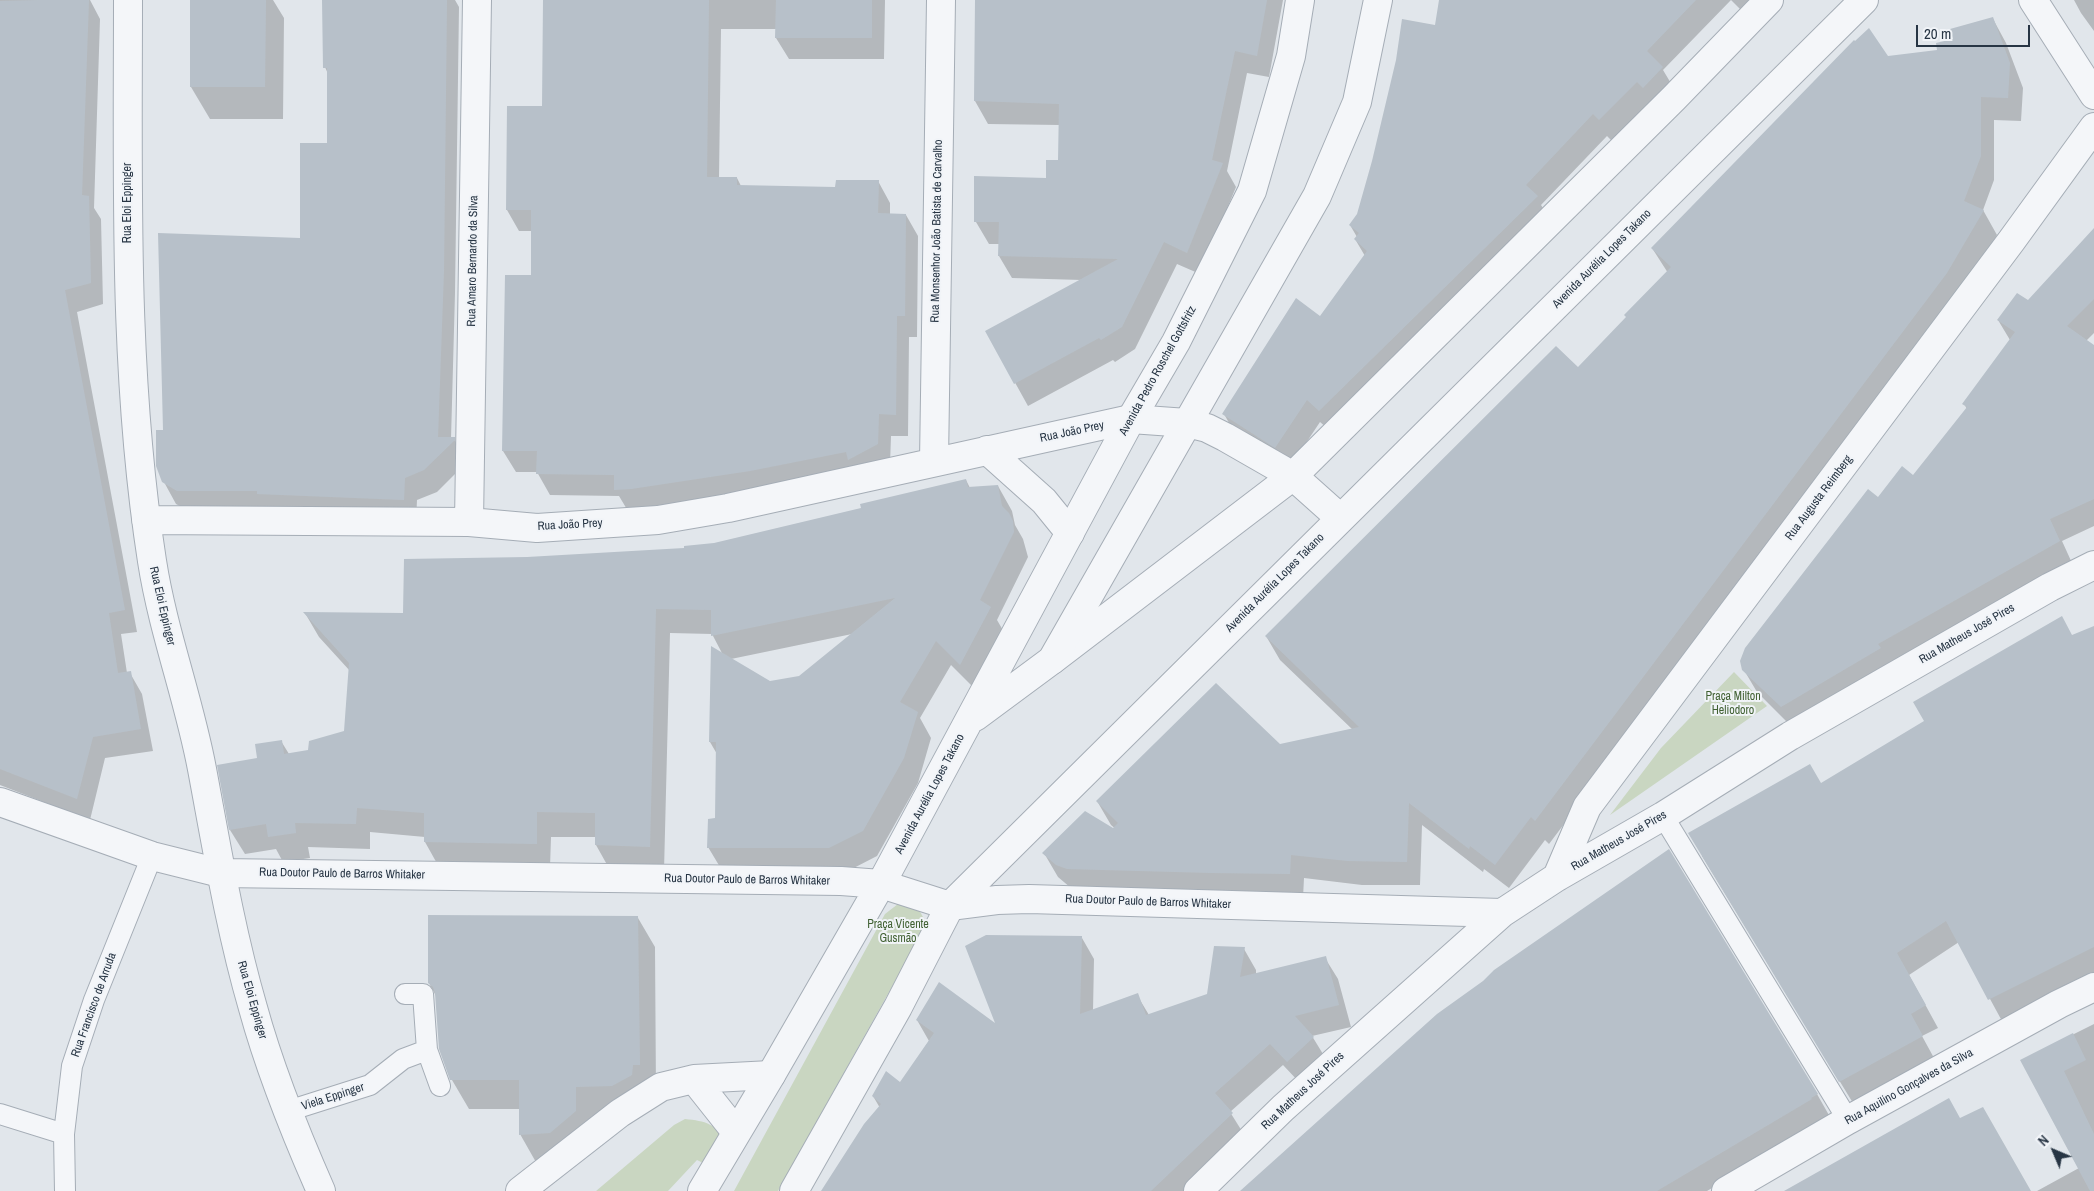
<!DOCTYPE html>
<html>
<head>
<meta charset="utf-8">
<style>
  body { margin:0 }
  #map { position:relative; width:2094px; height:1191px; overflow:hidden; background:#e1e6eb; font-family:"Archivo Narrow",sans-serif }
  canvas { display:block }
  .north { position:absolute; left:2029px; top:1126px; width:50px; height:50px; -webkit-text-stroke:4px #f1f4f8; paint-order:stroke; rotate:315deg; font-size:14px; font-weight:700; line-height:20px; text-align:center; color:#273544 }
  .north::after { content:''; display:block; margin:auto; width:18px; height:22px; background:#273544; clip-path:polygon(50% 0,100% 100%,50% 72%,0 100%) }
  .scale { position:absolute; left:1916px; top:25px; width:114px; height:22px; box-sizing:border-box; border:2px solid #273544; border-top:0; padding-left:6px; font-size:15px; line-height:18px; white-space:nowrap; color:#273544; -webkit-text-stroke:4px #f1f4f8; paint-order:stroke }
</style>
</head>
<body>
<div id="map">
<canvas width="2094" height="1191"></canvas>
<div class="north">N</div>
<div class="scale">20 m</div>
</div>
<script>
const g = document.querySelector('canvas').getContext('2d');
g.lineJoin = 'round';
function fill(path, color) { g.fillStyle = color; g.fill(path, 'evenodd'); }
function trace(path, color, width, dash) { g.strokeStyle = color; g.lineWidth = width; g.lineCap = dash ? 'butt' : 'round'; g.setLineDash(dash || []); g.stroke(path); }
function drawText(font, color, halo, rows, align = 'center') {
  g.font = font + ' "Archivo Narrow",sans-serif'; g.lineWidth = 4; g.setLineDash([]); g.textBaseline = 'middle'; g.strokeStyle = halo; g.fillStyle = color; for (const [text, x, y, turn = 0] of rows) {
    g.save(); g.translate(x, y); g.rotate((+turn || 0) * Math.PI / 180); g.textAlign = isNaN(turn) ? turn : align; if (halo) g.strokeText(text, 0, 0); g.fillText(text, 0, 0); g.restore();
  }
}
fill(new Path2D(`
  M1734,672L1767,706L1610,815L1661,748Z
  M898,904L919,910L927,924L778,1191H734L885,914Z
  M685,1119C706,1121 715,1124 728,1141L713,1168L697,1160L668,1191H596L674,1125Z`), '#c9d6c1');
fill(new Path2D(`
  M0,0H90L100,19L94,208L101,219L103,304L77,312L137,632L121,634L127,673H130L142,694L153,751L105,758L90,820L0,785Z
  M192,0H273L284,18L283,119H210L191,87Z
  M323,0H455L459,7L455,293L451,439H454L467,462L437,492L417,500L416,522L191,512L176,504L164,482V432L301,239L328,145V74L325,67Z
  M545,0H885L884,59H789L776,38L777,29H721L719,178H737L741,186L837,188L878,181L890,203V215H906L918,236L917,337H909L908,436H891L890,465L763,492L628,511L619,496L550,495L537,472H516L503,451L532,276V231H519L507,210L543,108Z
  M976,0H1283L1269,77L1247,73L1227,171L1236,187L1200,274L1177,264L1135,349L1115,362L1113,360L1028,406L987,332L1082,280L1012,278L999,256L1000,244H989L976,222L1047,179L1059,161L1060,125L988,124L975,101Z
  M1440,0H1731L1663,70L1675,90L1613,142L1607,136L1541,205L1550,219L1333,433L1320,422L1288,470L1237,437L1224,414L1320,317L1365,256L1355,239L1357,237L1350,225L1358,214L1436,26Z
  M1731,0H1765L1748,17Z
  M2074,0H2094V31L2081,13Z
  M1993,19L2006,43L2023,88L2021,121L1994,120V180L1983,210L1997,235L1961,297L1549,844L1545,840L1509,888L1484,869L1483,872L1422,825L1420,885H1362L1304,878L1303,898L1071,888L1058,877L1044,853L1118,831L1111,825L1097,801L1280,746L1353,730L1280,660L1266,636L1578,369L1668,273L1652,248L1888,58L1939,51L1955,40Z
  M2094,230V333L2086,341L2094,346V526L2062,541L2072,563L1794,729L1757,692L1744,670L1878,499L1914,476L1967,409L1964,404L2010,340L1998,320L2028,302Z
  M966,480L970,488L998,486L1012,511L1015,525L1023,539L1028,557L997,620L1004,632L974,688L951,665L920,718L931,738L918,783L877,856L844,873L723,872L708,847L716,820L717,754L710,742L723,655L712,634L670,633L664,871L610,870L596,845V837H551L550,868L439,867L425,842V837L370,832V849L308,847L310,858L283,862L276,849L245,854L230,830L258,759L281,741L289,754L310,751L345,732L350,671L319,637L305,613L405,614L527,558L686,549L714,544L862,509ZM852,634L799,677L770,683L731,659Z
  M2094,627V975L2002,1021L1959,942L1909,975L1938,1028L1922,1036L1934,1058L1853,1103L1702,856L2073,637Z
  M638,918L655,947L656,1094L629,1115L592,1116V1141L537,1164L520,1134V1109H469L452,1080L436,996L429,983Z
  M1082,938L1094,959L1093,1011L1137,995L1149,1015L1209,995L1244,949L1256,970V974L1325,958L1338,979L1351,1027L1312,1036L1326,1059L1300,1083L1283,1065L1230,1112L1245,1136L1186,1191H822L880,1108L873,1096L900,1084L929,1041L917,1020L998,1026Z
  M2094,1024V1191H2037L2079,1168L2022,1060Z
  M1817,1094L1830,1117L1707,1191H1242Z`), '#0003');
fill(new Path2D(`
  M39,0H89L82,195L89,196L91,283L65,290L125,610L109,613L118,673L131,671L141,729L93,737L77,799L0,769V1Z
  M190,0H266L265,87H190Z
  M322,0H447L444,270L438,437H455V440L424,470L405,478L404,500L257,494V491H177L162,482L156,466V430H163L158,233L300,238V143H327V68H323Z
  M543,0H709L707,177H737V185L835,187L836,180H879L878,213L906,214L905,316H897L896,415L879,414L878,444L848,460L846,452L750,471L631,489L614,490V475L536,474L537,451H502L505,275H531V210H506L507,106H542Z
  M776,0H872V38H775Z
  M975,0H1267L1257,56L1235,51L1212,160L1223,163L1187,253L1164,242L1122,327L1101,340L1099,338L1014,384L985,331L1118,259L998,256L999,222H974V176L1046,178V160H1058L1059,104L974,101Z
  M1439,0H1696L1647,51L1663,67L1643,88L1637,82L1599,120L1593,114L1526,185L1538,196L1319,411L1307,400L1275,448L1222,414L1296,298L1320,316L1367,251L1354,239L1359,233L1349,225L1357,214L1372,161L1396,60L1402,19L1435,25Z
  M1993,17L2010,63L2008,98L1981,97V156L1964,201L1984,210L1947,273L1535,821L1531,817L1495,865L1470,846L1469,849L1409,803L1407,862L1348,861L1291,855L1290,874L1212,873L1067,869L1056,865L1042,853L1085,811L1113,828L1118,823L1096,801L1216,683L1280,744L1359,727L1265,636L1556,346L1578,367L1626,317L1624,315L1671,267L1651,248L1854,40L1855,41L1869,28L1888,56L1937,50L1936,43L1953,39L1950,29Z
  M2094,228V299L2067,326L2094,345V499L2050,519L2060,541L1878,644L1881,648L1781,707L1742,670L1740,661L1745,648L1868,489L1878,497L1902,466L1913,475L1967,407L1962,404L2015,332L1997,320L2017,293L2028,300Z
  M966,479L968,487L998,485L1002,506L1009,513L1013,521L1014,532L980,600L991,607L960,665L936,641L900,702L918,712L904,758L863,831L829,848H707L708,819L715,818L716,742H709L711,646L770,681L799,676L895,598L711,636V610L656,609L650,847L595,845V813L537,812V844L424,842V813L357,808L356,824L295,823L296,833L268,837L266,824L229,830L217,765L257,758L255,744L282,740L284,754L308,750L309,741L344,731L349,663L303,612L403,613L404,559L527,557L684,548V546L714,543L861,508L860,504Z
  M2062,616L2072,635L2094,626V947L1988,1000L1946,921L1897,953L1926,1005L1911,1014L1923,1036L1839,1082L1688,833L1810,764L1821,783L1924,721L1913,702Z
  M1669,849L1818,1094L1811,1098L1812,1099L1657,1191H1240L1437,1014L1483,981L1494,970Z
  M428,915L638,916L640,1065H633L632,1075L612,1086L576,1087V1111L550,1133L519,1135V1080H450L439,1049L435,993L433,987L428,983Z
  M986,935L1082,936L1080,1014L1138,993L1146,1015L1207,994L1214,946L1245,947L1240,977L1326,956L1339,1005L1295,1016L1314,1037L1287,1062L1270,1044L1215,1093L1233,1113L1151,1191H821L864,1124L881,1104L872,1096L886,1071L900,1082L934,1033L916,1020L939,982L995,1023L965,946Z
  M2073,1033L2086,1060L2064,1071L2094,1134V1191H2090L2020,1060Z
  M1949,1098L1960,1118L1983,1107L2031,1191H1784Z`), '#b7c0c9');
const service = new Path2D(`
  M1663,816L1848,1120
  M405,994H423L427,1050L440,1086
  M288,1111L370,1085L403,1059L427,1050
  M0,1114L64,1134
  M65,1191L64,1134L72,1066L94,1000L152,856`);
const minor = new Path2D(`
  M128,0C128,187 123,375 152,561C163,632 189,699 202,769C217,849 230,929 253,1008C270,1070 295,1132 321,1191
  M2033,0L2094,95
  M987,450L1044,501L1070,533
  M934,461L941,0
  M146,520L469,522L537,528L658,520L728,508L1131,419L1187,423L1207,428L1225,437L1293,476L1340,518
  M469,522L477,0
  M1052,660L1293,476L1674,98L1769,0
  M1557,877L1587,807L2012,240L2094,127
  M950,906L1864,0
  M950,906L997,900L1029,899L1502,913
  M694,1079L736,1132
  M520,1191L620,1113L661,1087L694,1079L771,1075
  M1198,1191L1283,1108L1502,913L1557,877L1663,816L1790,736L2050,587L2094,565
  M1726,1191L1848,1120L2059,1004L2094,987`);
const tertiary = new Path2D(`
  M975,717L1052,660L1317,196L1357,102L1378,0
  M0,802L152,856L220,873L841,881L881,884L950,906L898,1007L794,1191
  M702,1191L771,1075L881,884L1131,419L1176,342L1252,191L1291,56L1300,0`);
trace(service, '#a5adb6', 22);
trace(minor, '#a5adb6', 30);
trace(tertiary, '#a5adb6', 30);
trace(service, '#f4f6f9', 20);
trace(minor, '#f4f6f9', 28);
trace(tertiary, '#f4f6f9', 28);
drawText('12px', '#273544', '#f1f4f8', [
  ["Rua Eloi Eppinger",128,203,-90],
  ["Rua Monsenhor João Batista de Carvalho",937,231,-89],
  ["Avenida Aurélia Lopes Takano",1602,259,-45],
  ["Rua Amaro Bernardo da Silva",473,261,-89],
  ["Avenida Pedro Roschel Gottsfritz",1158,371,-61],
  ["Rua João Prey",1072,432,-12],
  ["Rua Augusta Reimberg",1819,498,-53],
  ["Rua João Prey",570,525,-3],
  ["Avenida Aurélia Lopes Takano",1275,583,-45],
  ["Rua Eloi Eppinger",162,606,77],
  ["Rua Matheus José Pires",1967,634,-30],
  ["Avenida Aurélia Lopes Takano",930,794,-62],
  ["Rua Matheus José Pires",1619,841,-30],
  ["Rua Doutor Paulo de Barros Whitaker",342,874,1],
  ["Rua Doutor Paulo de Barros Whitaker",747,880,1],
  ["Rua Doutor Paulo de Barros Whitaker",1148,902,2],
  ["Rua Eloi Eppinger",252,1000,74],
  ["Rua Francisco de Arruda",94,1005,-70],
  ["Rua Aquilino Gonçalves da Silva",1909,1087,-29],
  ["Rua Matheus José Pires",1303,1091,-43],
  ["Viela Eppinger",333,1097,-18]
]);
drawText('12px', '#416133', '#f1f4f8', [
  ["Praça Milton",1733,697],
  ["Heliodoro",1733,711],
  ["Praça Vicente",898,925],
  ["Gusmão",898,939]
]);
</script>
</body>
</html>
